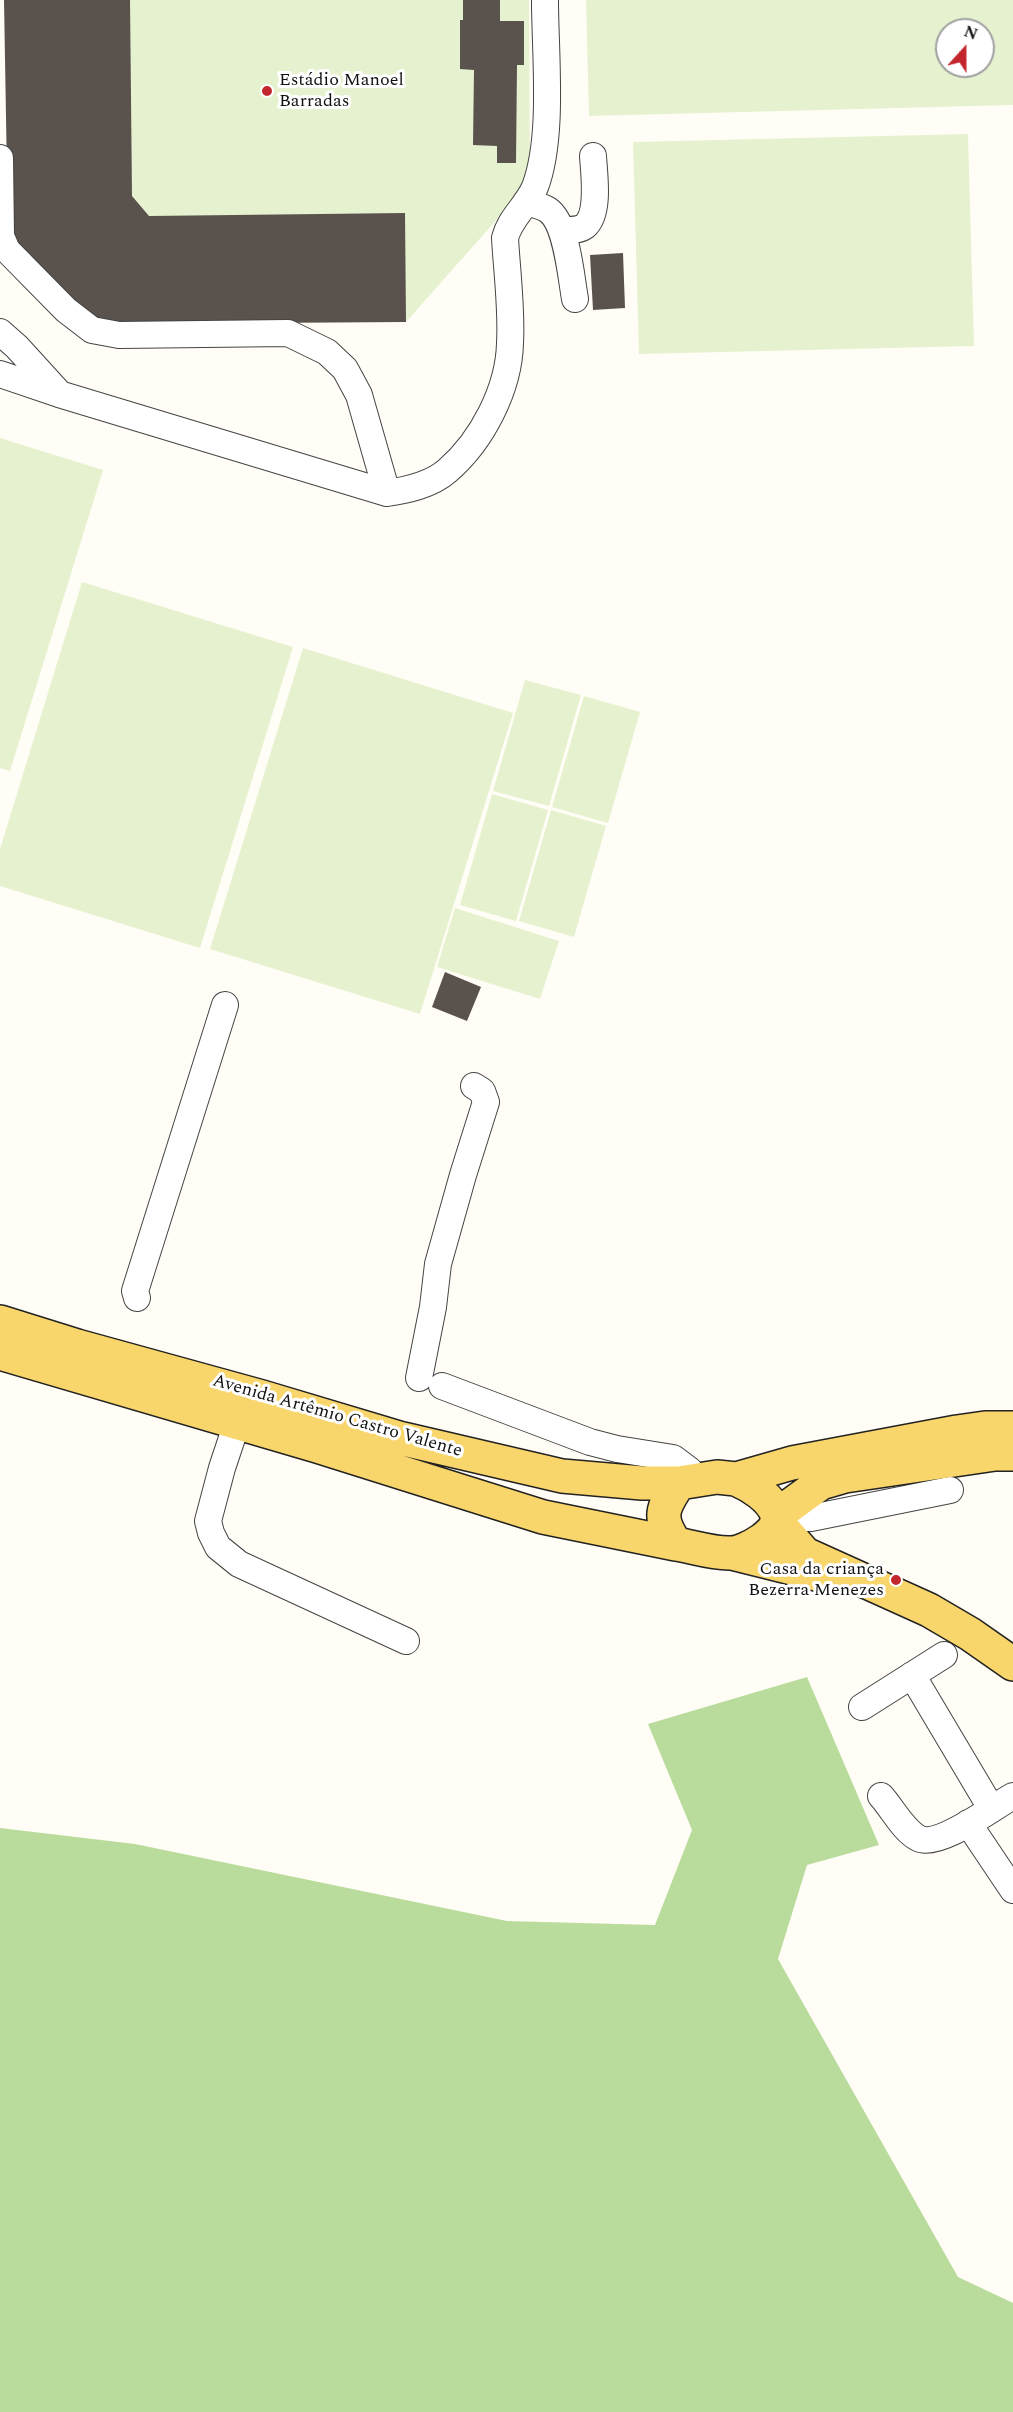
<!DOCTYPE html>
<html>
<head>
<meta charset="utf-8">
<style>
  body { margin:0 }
  #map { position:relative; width:1013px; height:2412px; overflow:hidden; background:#fffdf5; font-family:Spectral,serif }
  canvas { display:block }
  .north { position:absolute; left:935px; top:18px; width:60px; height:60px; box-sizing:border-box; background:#fff; border:2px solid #a0a0a0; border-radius:50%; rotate:21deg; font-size:16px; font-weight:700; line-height:24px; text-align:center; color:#111 }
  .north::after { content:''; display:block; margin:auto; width:21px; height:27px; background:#c4262e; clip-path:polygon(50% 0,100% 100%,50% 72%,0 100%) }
</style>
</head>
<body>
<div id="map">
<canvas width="1013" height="2412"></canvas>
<div class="north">N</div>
</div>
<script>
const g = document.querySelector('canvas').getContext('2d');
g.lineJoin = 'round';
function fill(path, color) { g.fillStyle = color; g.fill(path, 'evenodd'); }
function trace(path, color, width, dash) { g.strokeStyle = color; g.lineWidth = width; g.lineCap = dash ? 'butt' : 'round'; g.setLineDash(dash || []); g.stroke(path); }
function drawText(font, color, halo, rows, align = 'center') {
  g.font = font + ' Spectral,serif'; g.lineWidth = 6; g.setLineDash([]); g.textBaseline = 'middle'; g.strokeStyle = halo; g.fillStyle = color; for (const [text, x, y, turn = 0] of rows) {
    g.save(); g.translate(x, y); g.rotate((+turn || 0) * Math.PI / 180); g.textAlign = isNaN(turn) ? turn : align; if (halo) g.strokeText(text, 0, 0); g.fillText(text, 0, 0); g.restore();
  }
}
fill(new Path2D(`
  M807,1677L879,1845L807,1865L778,1959L958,2277L1013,2303V2412H0V1828L135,1844L507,1921L655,1925L692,1830L648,1724Z`), '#b9dc9c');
fill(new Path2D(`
  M4,0H529L530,182L406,322L97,324Z
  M586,0H1013V105L589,116ZM947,30H983V66H947Z
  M968,134L974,346L639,354L633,142Z
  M0,438L103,470L10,771L0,768Z
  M82,582L293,647L200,948L0,886V849Z
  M303,648L513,713L420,1014L210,949Z
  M525,680L581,695L549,806L493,791Z
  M584,696L640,712L608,823L552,807Z
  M492,794L548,810L516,921L460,905Z
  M551,810L606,826L574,937L519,921Z
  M455,908L559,941L540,999L437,967Z`), '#e6f2cf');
fill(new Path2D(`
  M4,0H130L132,196L149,216L405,213L406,322L97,324L8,234Z
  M463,0H500V21H524V65H517L516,163H497V146L473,145L474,70L460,69V20H463Z
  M623,253L625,308L593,310L590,255Z
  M445,972L481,987L467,1021L432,1007Z`), '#5a524d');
const minor = new Path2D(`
  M0,158L1,236L7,250L66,310L92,330L119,335L288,333L327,352L345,369L359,395L387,493C407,490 431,485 447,471C482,441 509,389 510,343C512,309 507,273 505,238C510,218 527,206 535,187C554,137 545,54 545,0
  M526,202C533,204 542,206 548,210C567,223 571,277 575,299
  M562,230C570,230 578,231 585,226C600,213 594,174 593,156
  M0,332L17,347L58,392
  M0,374L59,394L387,493
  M137,1298L135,1291L225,1005
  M419,1378L433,1307L438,1264L463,1175L486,1102L482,1091L474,1086
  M442,1386L590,1442L617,1449L673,1458L689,1470L697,1479
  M237,1423L222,1468L208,1521L211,1533L218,1547L239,1564L406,1641
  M777,1519L811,1518L950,1490
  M912,1675L991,1808
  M862,1707L944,1655
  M881,1796C892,1808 903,1830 918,1838C938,1849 993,1807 1013,1796
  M968,1823L1013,1890`);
const major = new Path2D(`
  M0,1322L77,1346L262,1397L399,1438L562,1476L642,1483H679
  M0,1353L317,1446L543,1517L676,1544
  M736,1479C750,1485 772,1498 777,1515C783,1532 745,1553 731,1553C714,1554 694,1547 676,1544C657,1518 662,1508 679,1483L717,1477L736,1479L792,1463L957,1432L985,1428H1013
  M777,1515L821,1483L845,1476L995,1454H1013
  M777,1522L805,1554L929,1610L970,1634L1013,1664
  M732,1553L828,1577`);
trace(minor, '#444', 28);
trace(major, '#222', 36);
trace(minor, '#fff', 26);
trace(major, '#f9d66b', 33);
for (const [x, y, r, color] of [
  [267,91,6,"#c4262e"],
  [896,1580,6,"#c4262e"]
]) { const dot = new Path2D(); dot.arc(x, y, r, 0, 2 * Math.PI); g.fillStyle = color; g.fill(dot); trace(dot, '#fff', 2); }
drawText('18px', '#111', '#fff', [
  ["Estádio Manoel",279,81],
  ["Barradas",279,102],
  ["Casa da criança",884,1570,"right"],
  ["Bezerra Menezes",884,1591,"right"]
], 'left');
drawText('18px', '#111', '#fff', [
  ["Avenida Artêmio Castro Valente",337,1417,16]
]);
</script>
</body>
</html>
